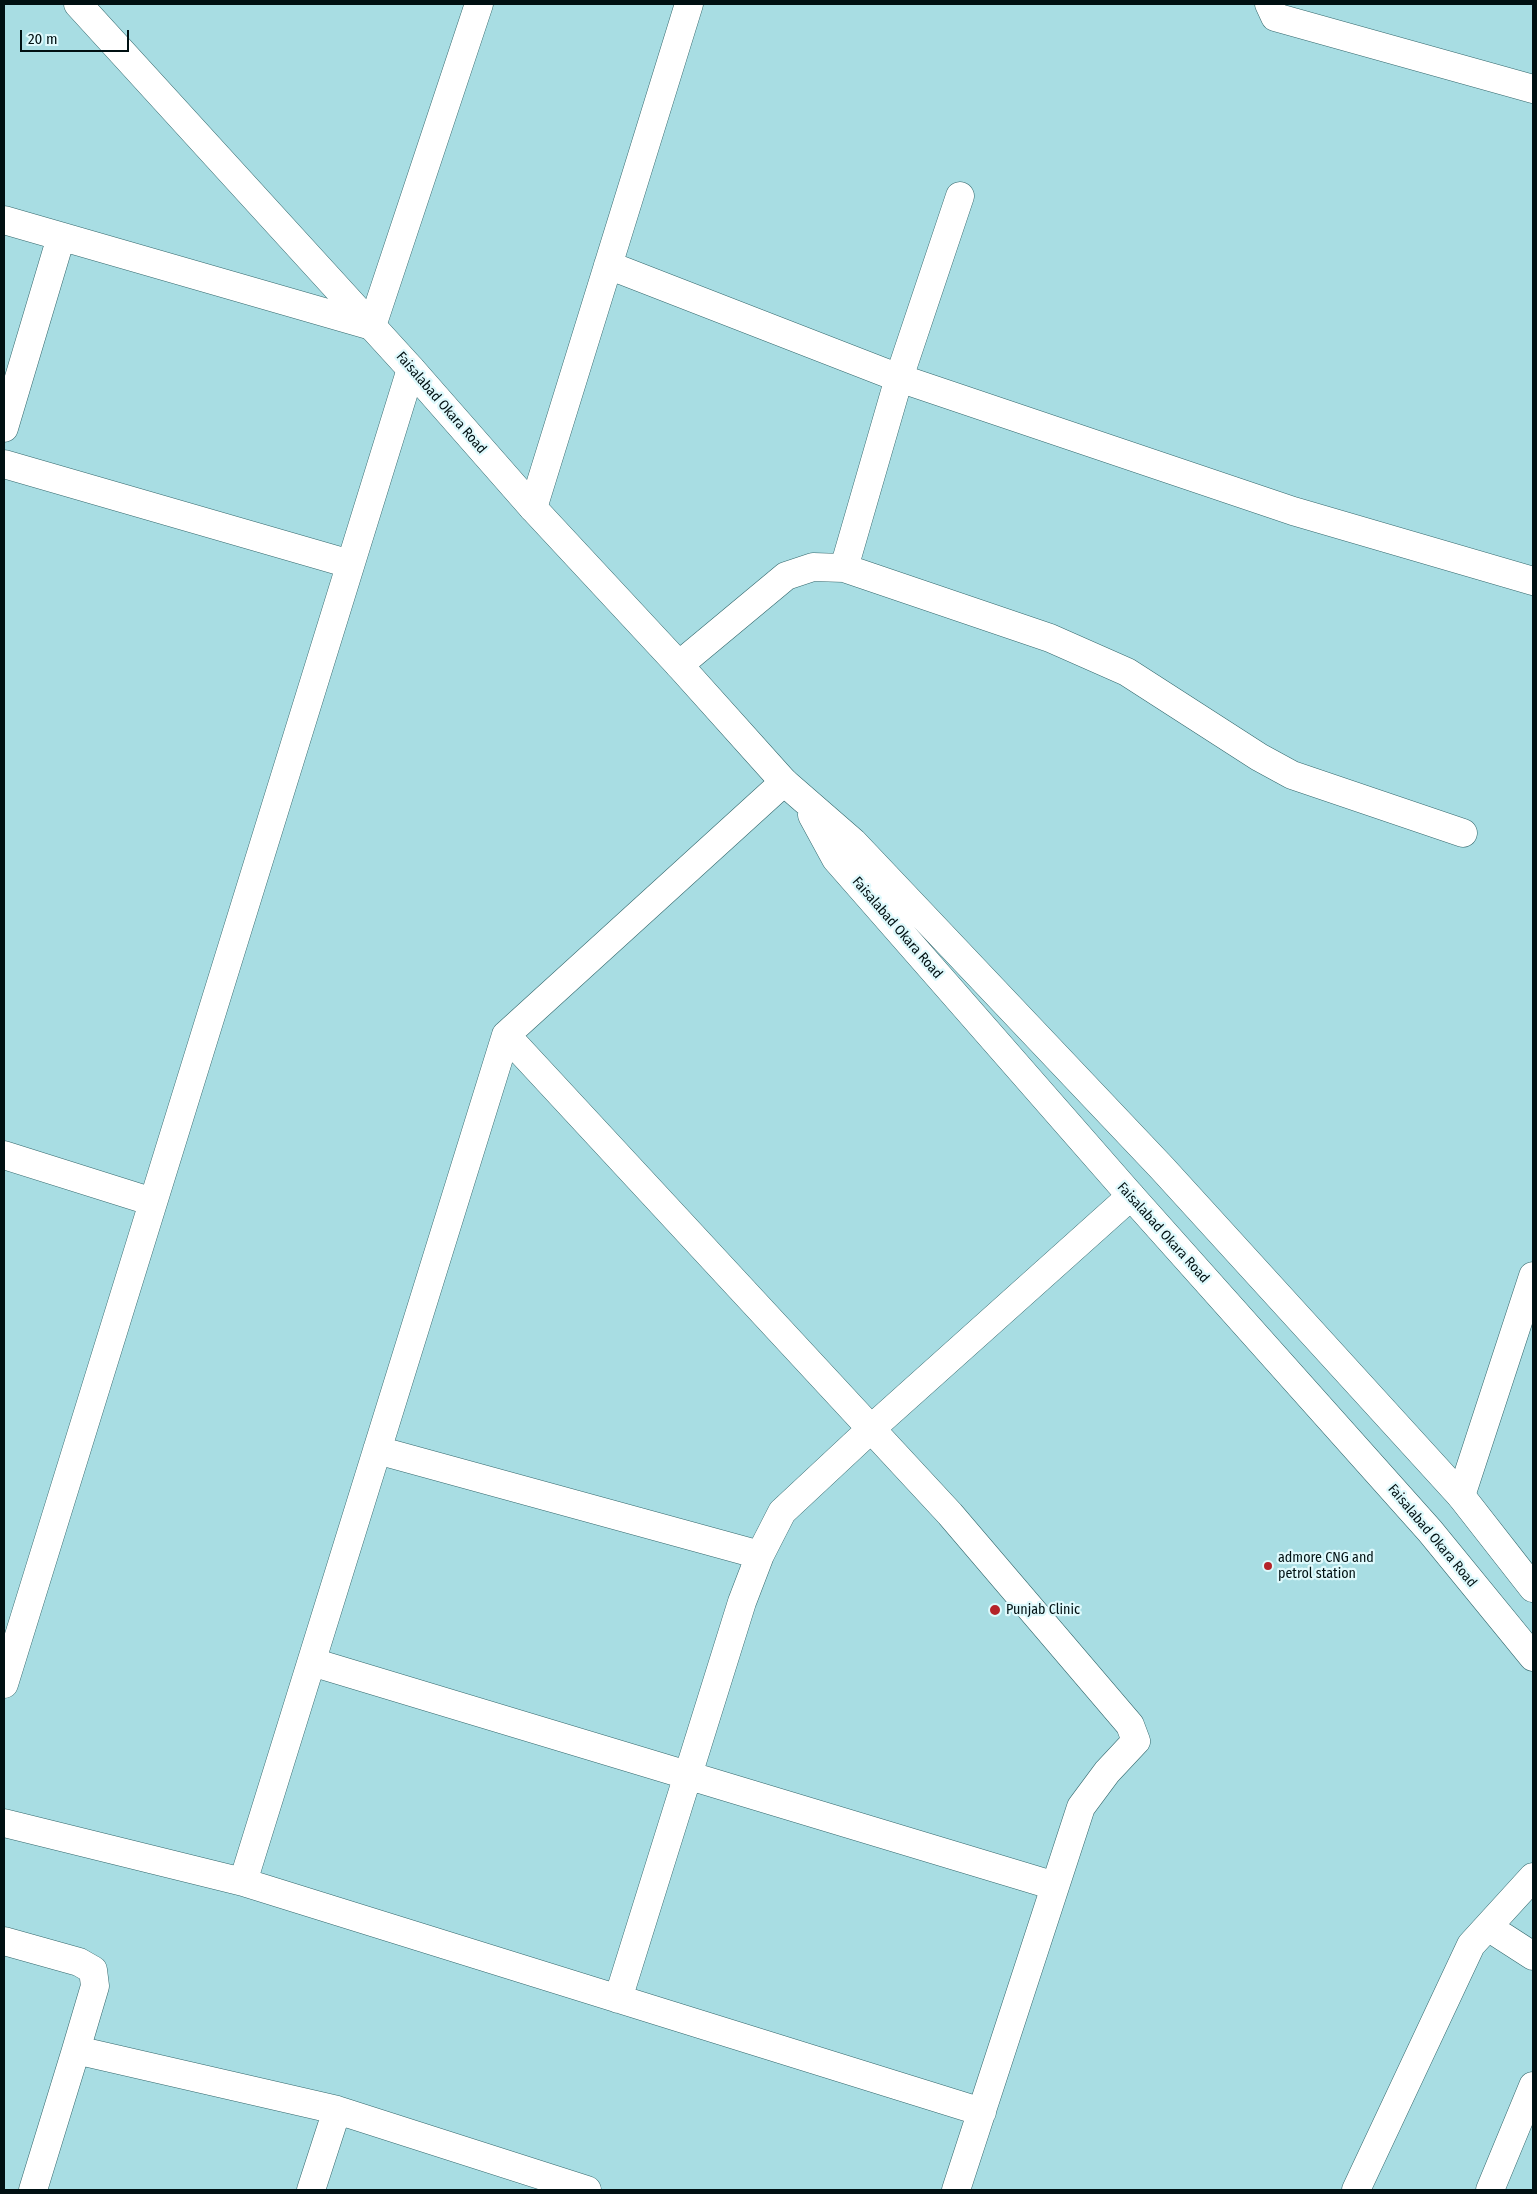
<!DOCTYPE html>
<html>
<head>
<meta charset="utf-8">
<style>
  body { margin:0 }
  #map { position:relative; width:1537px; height:2194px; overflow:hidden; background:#a8dde3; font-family:"Fira Sans Condensed",sans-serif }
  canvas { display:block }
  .frame { position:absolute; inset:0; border:5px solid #001012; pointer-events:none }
  .scale { position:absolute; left:20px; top:30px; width:109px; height:22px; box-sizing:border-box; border:2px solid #001012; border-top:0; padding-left:6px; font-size:15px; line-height:18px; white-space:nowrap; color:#001012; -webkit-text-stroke:4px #def9fc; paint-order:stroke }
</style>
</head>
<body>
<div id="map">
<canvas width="1537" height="2194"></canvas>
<div class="frame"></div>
<div class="scale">20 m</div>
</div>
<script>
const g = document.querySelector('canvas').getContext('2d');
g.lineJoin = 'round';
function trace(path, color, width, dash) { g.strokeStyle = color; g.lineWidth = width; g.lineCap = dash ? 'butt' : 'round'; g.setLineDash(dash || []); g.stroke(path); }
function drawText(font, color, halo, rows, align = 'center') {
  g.font = font + ' "Fira Sans Condensed",sans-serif'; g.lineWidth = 4.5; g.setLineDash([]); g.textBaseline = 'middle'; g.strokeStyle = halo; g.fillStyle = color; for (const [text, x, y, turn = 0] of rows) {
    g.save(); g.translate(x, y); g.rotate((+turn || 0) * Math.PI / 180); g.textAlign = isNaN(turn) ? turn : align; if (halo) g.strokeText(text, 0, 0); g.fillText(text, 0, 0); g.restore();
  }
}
const minor = new Path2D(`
  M1269,4L1275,17L1533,89
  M4,220L372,326L479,4
  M608,265L899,378L1293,511L1533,581
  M4,428L61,237
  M4,464L350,564
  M533,508L689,4
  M844,568L899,378L960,196
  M679,665L786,576L813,567L844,568L1050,638L1127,672L1259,757L1292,775L1463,833
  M506,1035L950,1514L1130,1725L1136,1741L1107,1772L1081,1807L956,2190
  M4,1155L153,1202
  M377,1450L760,1555
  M1461,1496L1533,1276
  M312,1662L1055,1886
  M4,1684L411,369
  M4,1823L243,1882L982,2112
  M243,1882L506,1035L784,782
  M1488,1927L1533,1956
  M4,1941L79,1962L93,1970L95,1986L76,2050L337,2110L587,2190
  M618,1999L742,1602L760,1555L782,1512L872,1428L1131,1196
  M33,2190L76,2050
  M311,2190L337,2110
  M1356,2190L1471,1945L1533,1877
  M1490,2190L1533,2086`);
const major = new Path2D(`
  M78,4L411,369L533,508L679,665L784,782L853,842L1162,1168L1461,1496L1533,1588
  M812,815L836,859L1131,1196L1430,1531L1533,1657`);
trace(minor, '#33676c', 29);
trace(major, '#33676c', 29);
trace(minor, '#fff', 28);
trace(major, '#fff', 28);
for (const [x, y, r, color] of [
  [1268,1566,5,"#b42329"],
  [995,1610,6,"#b42329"]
]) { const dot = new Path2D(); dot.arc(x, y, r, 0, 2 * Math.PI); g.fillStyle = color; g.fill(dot); trace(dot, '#def9fc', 2); }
drawText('14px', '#001012', '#def9fc', [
  ["Faisalabad Okara Road",441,403,49],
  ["Faisalabad Okara Road",897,928,49],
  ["Faisalabad Okara Road",1163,1233,48],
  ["Faisalabad Okara Road",1432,1536,50]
]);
drawText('14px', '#001012', '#def9fc', [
  ["admore CNG and",1278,1558],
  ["petrol station",1278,1574],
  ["Punjab Clinic",1006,1610]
], 'left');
</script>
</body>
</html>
